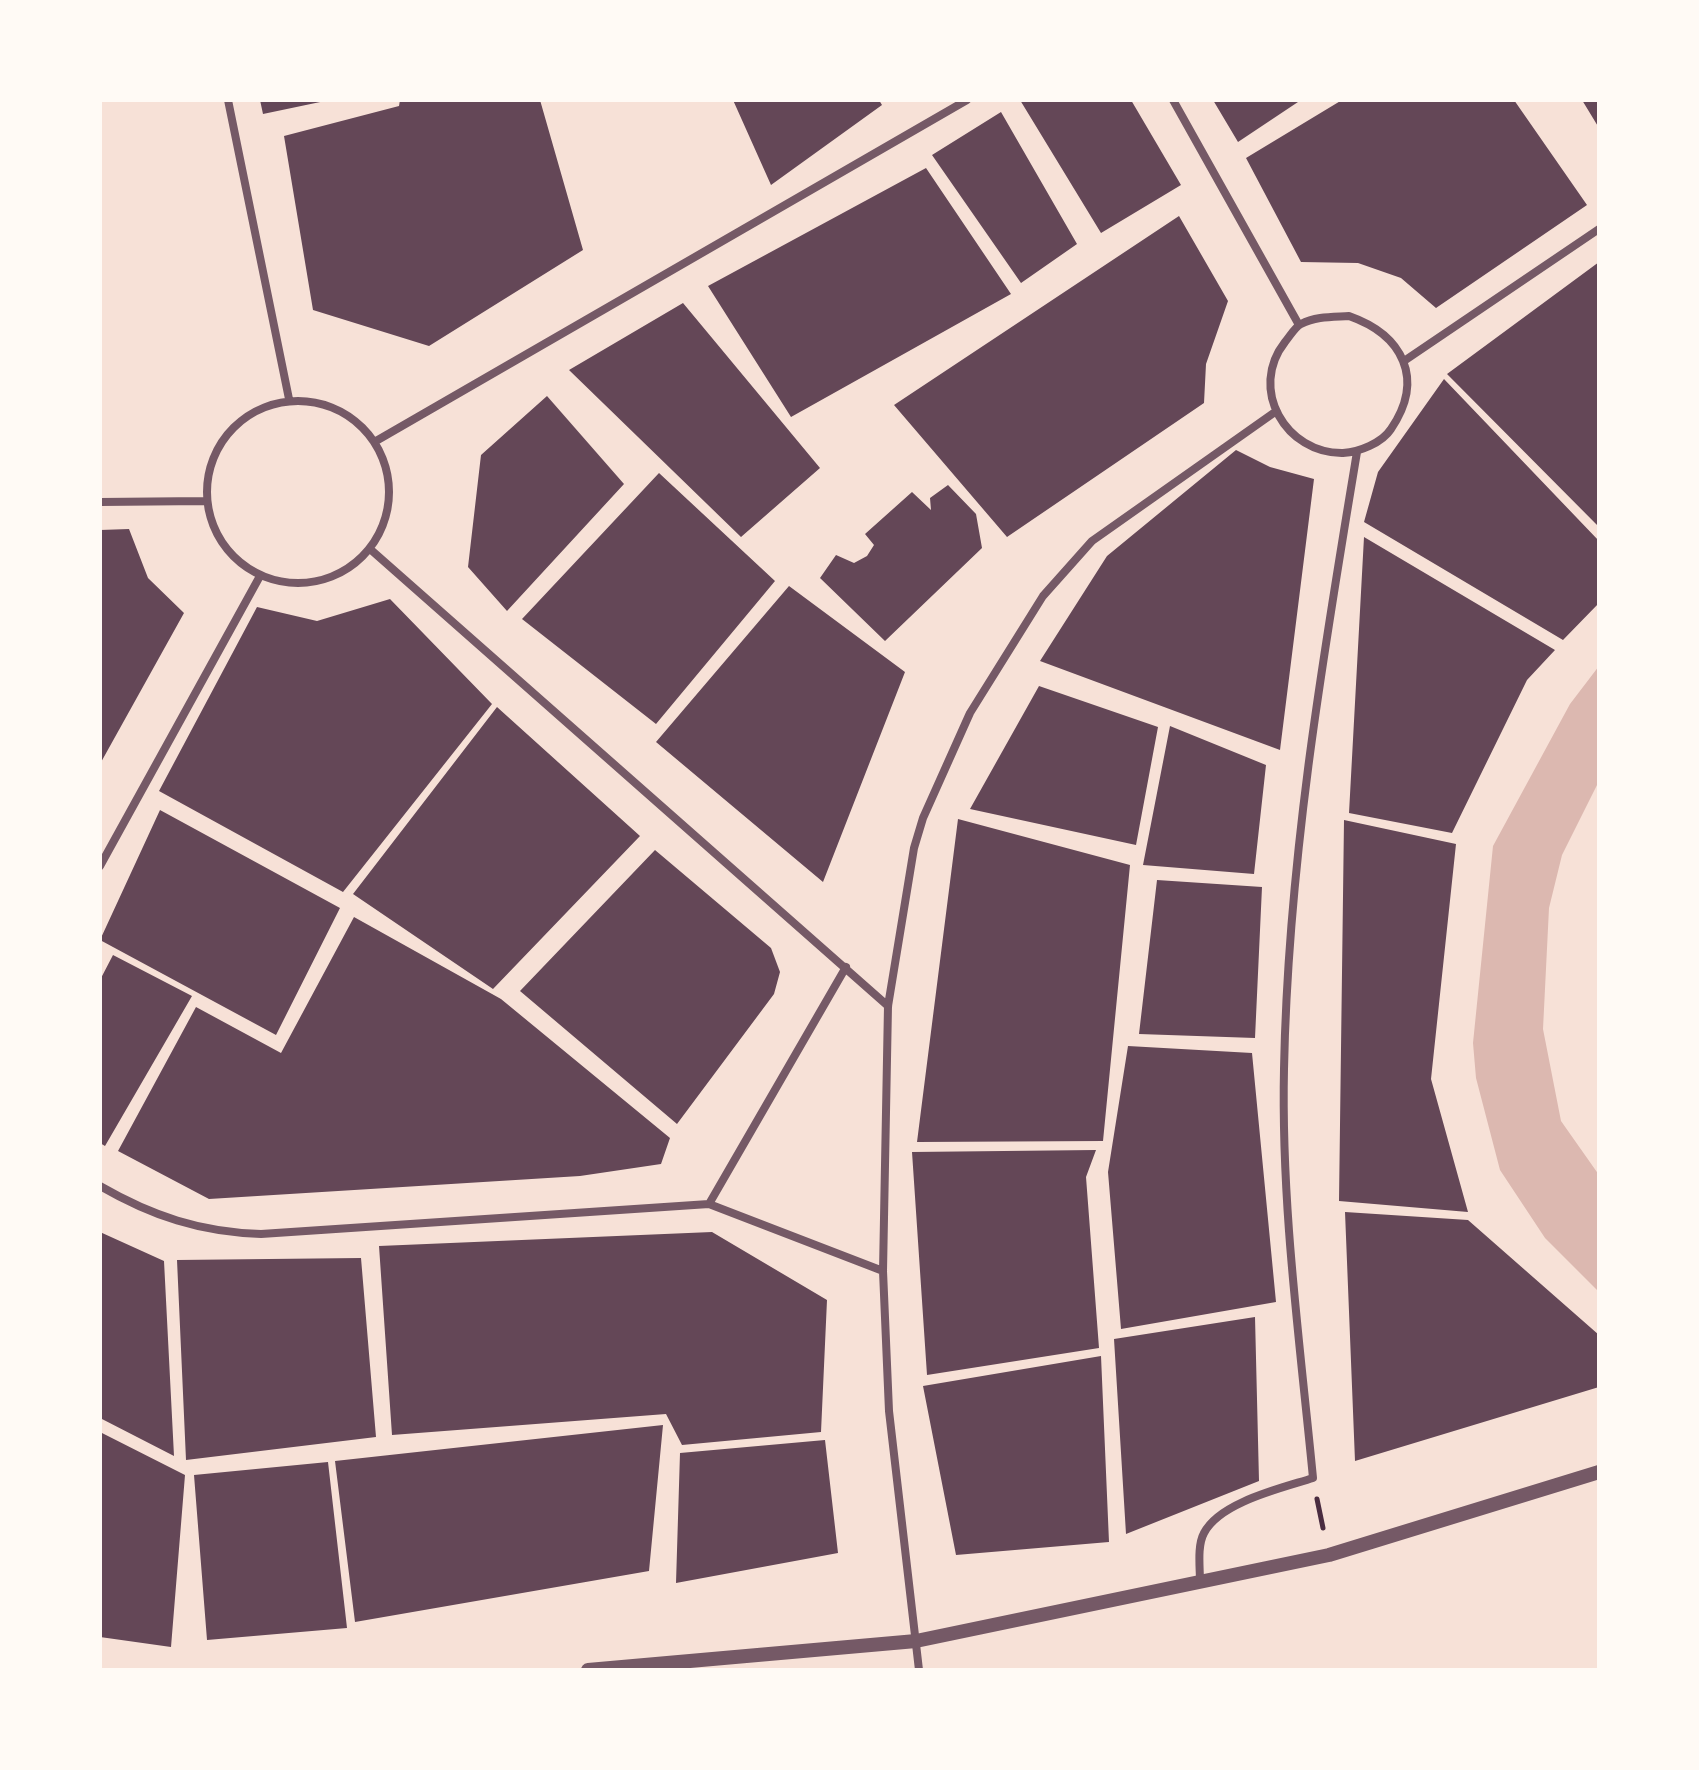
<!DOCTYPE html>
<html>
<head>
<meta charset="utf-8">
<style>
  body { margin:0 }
  #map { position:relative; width:1699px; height:1770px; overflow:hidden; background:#f7e1d7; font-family:"Exo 2",sans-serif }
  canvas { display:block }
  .frame { position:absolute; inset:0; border:102px solid #fffaf5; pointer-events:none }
</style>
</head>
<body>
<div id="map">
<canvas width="1699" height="1770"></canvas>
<div class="frame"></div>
</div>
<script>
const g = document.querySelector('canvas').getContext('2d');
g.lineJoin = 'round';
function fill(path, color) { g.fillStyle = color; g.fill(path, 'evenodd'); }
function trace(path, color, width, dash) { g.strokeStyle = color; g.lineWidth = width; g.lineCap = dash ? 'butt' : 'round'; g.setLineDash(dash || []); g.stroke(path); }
fill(new Path2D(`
  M1599,666V781L1562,855L1549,908L1543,1029L1561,1121L1599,1175V1292L1545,1238L1500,1170L1476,1078L1473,1043L1493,846L1570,704Z`), '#dcb8b0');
fill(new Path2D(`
  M260,100H325V101L263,114Z
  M400,100H540L583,250L429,346L313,310L284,136L399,106Z
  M733,100H879L882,105L771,185Z
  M1020,100H1131L1181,185L1101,233Z
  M1213,100H1301L1238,142Z
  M1342,100H1514L1587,205L1436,308L1401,278L1358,263L1301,262L1246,158Z
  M1582,100H1599V128Z
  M1001,112L1077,244L1021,283L932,155Z
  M926,168L1011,294L791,417L708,286Z
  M1179,216L1228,301L1206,364L1204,403L1007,537L894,405Z
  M1599,262V527L1447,374Z
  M683,303L820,468L741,537L569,370Z
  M1444,379L1599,541V603L1563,640L1364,522L1378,472Z
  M547,396L624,484L507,611L468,567L481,455Z
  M1236,450L1270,467L1314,479L1280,750L1040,661L1107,556Z
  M659,473L775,581L656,724L522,619Z
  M948,485L976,514L982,548L885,641L820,578L836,555L854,563L867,556L874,545L865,534L912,492L931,510L930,498Z
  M129,529L148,578L184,613L100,764V530Z
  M1364,537L1555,650L1527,680L1452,833L1349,813Z
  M789,586L905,672L823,882L656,742Z
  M390,599L492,704L343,892L159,791L257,607L317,621Z
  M1039,686L1158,727L1136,845L970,809Z
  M497,707L640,836L493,989L353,894Z
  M1170,726L1266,765L1254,874L1143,865Z
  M160,810L340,908L276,1035L100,940Z
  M958,819L1130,865L1103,1141L917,1142Z
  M1344,820L1456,844L1431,1079L1468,1212L1339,1201Z
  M655,850L771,948L780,972L774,994L677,1124L520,991Z
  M1157,880L1262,887L1255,1038L1139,1034Z
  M354,917L501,999L670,1138L661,1164L580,1176L209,1199L118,1151L196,1007L281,1053Z
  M113,955L192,996L105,1146L100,1143V980Z
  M1128,1046L1252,1053L1276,1302L1121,1329L1108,1172Z
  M1096,1150L1086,1177L1099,1348L927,1375L912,1152Z
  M1345,1212L1468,1220L1599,1335V1387L1355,1461Z
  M100,1232L164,1261L174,1456L100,1418Z
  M712,1232L827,1300L821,1432L682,1445L666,1414L392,1435L379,1246Z
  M361,1258L376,1437L186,1460L177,1260Z
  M1255,1317L1259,1481L1126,1534L1114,1339Z
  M1101,1356L1109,1542L956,1555L923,1386Z
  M663,1425L649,1571L355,1622L335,1461Z
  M100,1432L185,1475L171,1647L100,1637Z
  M825,1440L838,1553L676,1583L680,1453Z
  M328,1462L347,1628L207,1640L194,1475Z`), '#644757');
trace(new Path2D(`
  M1317,1499L1323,1528`), '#4a2c40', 5);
trace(new Path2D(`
  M228,100L289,399
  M1173,100L1299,325
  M1349,316C1403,335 1425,379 1391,429C1382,443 1359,452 1343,453C1286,454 1248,389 1285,342C1290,336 1295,327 1301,324C1316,316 1333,317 1349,316Z
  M1404,361L1599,229
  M207 492a91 91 0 1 1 182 0a91 91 0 1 1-182 0Z
  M376,441L967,100
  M100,502L205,501
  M370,549L888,1006
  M100,866L260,576
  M100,1186C152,1216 200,1232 261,1234L709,1204L883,1271
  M709,1204L846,967
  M1200,1582C1200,1567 1197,1546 1204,1533C1220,1502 1282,1488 1313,1478C1300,1343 1281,1206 1284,1069C1288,862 1323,656 1357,452
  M919,1670L889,1411L883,1271L888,1006L914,848L923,818L970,713L1043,596L1092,541L1275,412`), '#755966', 8);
trace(new Path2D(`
  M588,1670L916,1641L1329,1555L1599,1472`), '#755966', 14);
</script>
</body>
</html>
